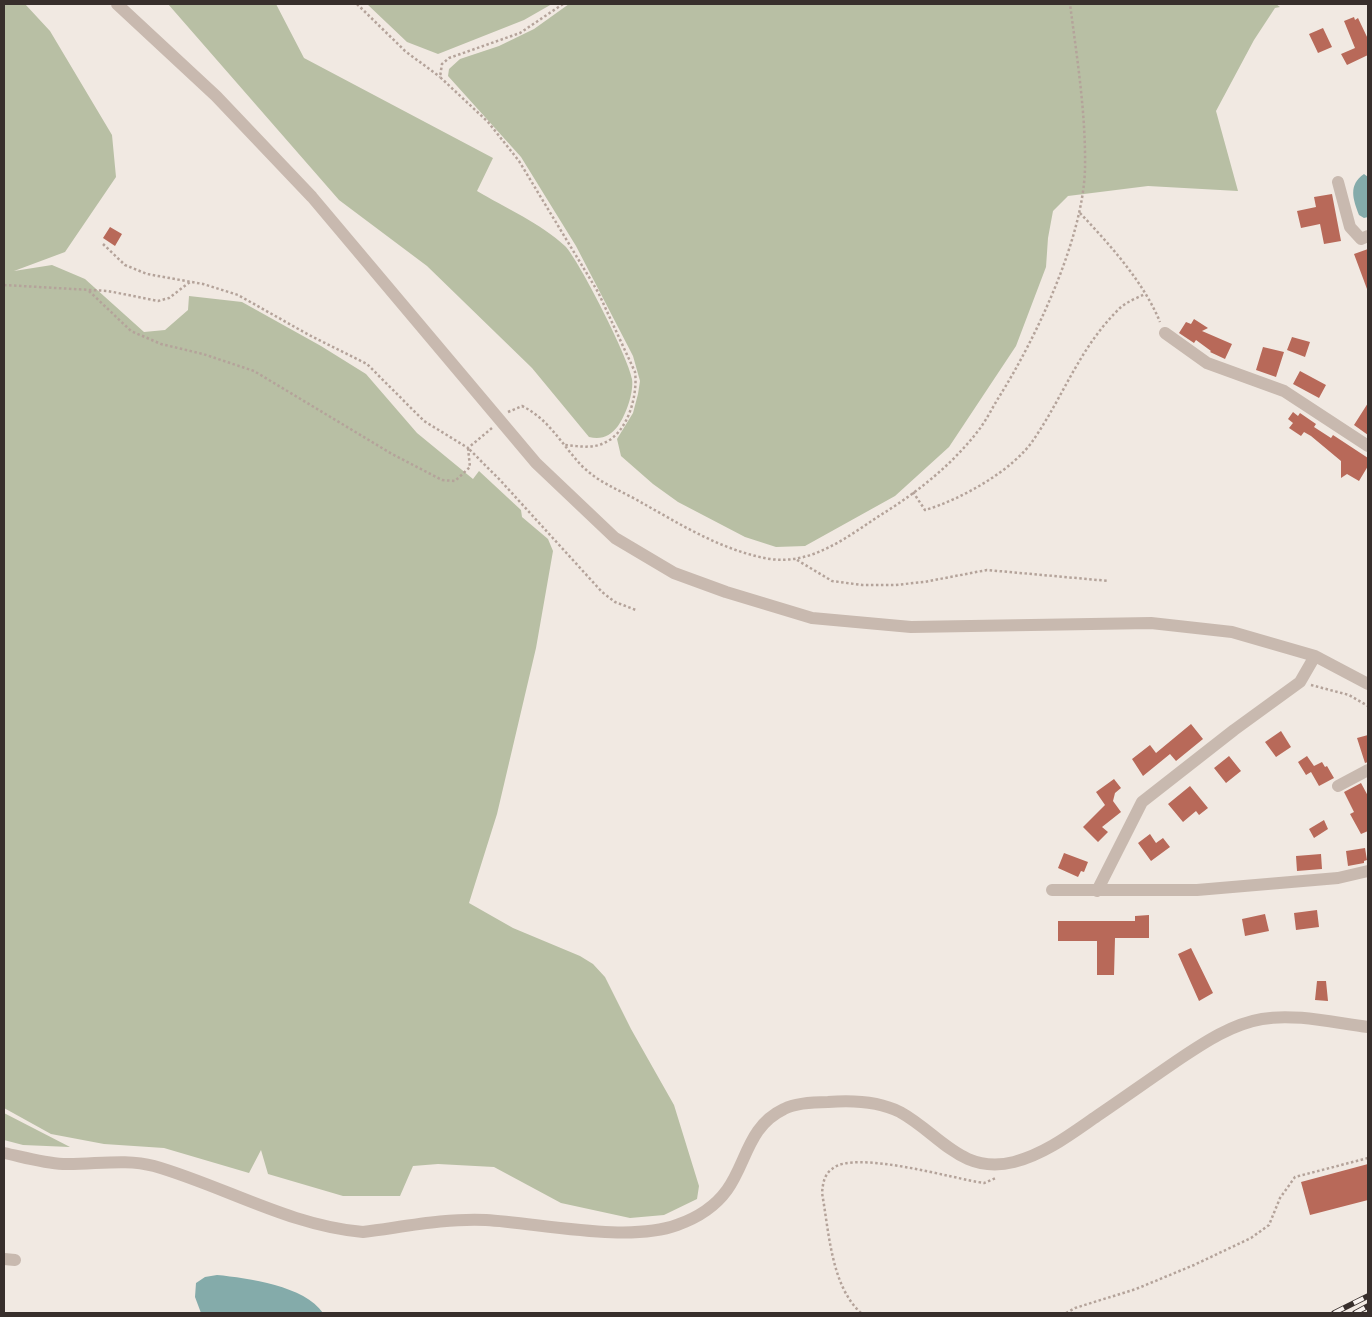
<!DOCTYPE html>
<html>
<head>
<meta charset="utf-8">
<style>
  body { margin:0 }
  #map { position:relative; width:1372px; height:1317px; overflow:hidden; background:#f1e9e2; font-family:"Varela Round",sans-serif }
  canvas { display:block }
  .frame { position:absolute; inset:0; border:5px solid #382f2c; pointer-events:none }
</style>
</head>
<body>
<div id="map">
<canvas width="1372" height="1317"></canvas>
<div class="frame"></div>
</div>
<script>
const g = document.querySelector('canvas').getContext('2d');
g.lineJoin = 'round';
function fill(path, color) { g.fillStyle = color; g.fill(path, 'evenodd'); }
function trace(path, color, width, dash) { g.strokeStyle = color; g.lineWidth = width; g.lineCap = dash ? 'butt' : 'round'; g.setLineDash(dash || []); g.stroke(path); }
fill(new Path2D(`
  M4,4H25L50,31L112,135L116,177L65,252L14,271L52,265L85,279L144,332L165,330L188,310L189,296L242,302L321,346L366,374L417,433L473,479L479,471L521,510L522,517L548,539L553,551L536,648L497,814L469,903L513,928L580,956L593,964L605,977L631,1029L674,1105L699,1186L697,1199L664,1215L630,1218L561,1203L494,1167L438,1164L413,1166L400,1196H343L268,1174L261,1150L249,1173L164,1148L104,1144L51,1134L4,1108Z
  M168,4H276L304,58L493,158L477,191C504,207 542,224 565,246C579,260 629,359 632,379C634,392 626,415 618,426C610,436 602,440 589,437L532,368L427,266L339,200Z
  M367,4H552L524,20L438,54L407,42Z
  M569,4H1276L1280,7L1275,8L1254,40L1216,111L1238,191L1148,186L1068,196L1053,211L1048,238L1046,267L1016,346L949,447L895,496L805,546L776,547L745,537L678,502L653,484L621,456L617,439L633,413L638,394L640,381L633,356L576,246L521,157L448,76L449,69L460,59L499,46L534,29Z
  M4,1113L70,1147L23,1145L4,1140Z`), '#b8bfa4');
fill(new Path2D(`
  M1364,174L1368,177V217L1364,218L1359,215C1353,199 1348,185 1364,174Z
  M217,1275C248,1278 305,1286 323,1313H201L195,1297L196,1283L205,1277Z`), '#84abaa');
fill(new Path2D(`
  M1354,17L1355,20L1358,18L1368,39V55L1347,65L1341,54L1355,48L1344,21Z
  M1323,28L1332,47L1318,53L1309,34Z
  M1332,194L1341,241L1324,244L1320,224L1301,228L1297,211L1316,207L1314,197Z
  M110,227L122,234L115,246L103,238Z
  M1368,249V289H1367L1354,254Z
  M1194,319L1208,328L1202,331L1232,344L1225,359L1210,352L1211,351L1196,340L1194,343L1179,333L1186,322L1191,324Z
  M1292,337L1310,342L1305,357L1287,350Z
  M1263,347L1284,352L1276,377L1256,370Z
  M1300,371L1326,385L1319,398L1293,384Z
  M1368,403V435L1354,425Z
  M1293,412L1298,416L1300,413L1316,424L1314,427L1331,438L1333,435L1368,458V466L1359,481L1347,474L1341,478V461L1311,436L1304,432L1301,436L1289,428L1293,423L1288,419Z
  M1191,724L1203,739L1176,761L1170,754L1143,776L1132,759L1150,745L1156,753Z
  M1281,731L1291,747L1276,757L1265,742Z
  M1368,735V762L1365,763L1357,738Z
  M1229,756L1241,771L1226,783L1214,768Z
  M1307,756L1314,766L1322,762L1325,767L1327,766L1334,778L1319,786L1311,772L1306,775L1298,762Z
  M1114,779L1121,788L1115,793L1113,801L1121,812L1102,827L1108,832L1098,842L1083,827L1105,805L1096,792Z
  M1361,783L1368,796V831L1361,834L1350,814L1354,812L1344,792Z
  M1190,786L1208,808L1199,815L1196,811L1183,822L1168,804Z
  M1324,820L1328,829L1314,838L1309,829Z
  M1150,834L1156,843L1163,838L1170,847L1151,861L1138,843Z
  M1365,848L1367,860L1364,861V863L1348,866L1346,851Z
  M1064,853L1088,862L1084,872L1081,871L1078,877L1058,868Z
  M1321,854L1322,869L1297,871L1296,856Z
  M1317,910L1319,927L1296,930L1294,913Z
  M1265,914L1269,931L1245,936L1242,919Z
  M1149,915V938H1115L1114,975H1097V941H1058V921H1135V916Z
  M1191,948L1213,993L1199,1001L1178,954Z
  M1317,981H1326L1328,1001L1315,1000Z
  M1368,1164V1200L1310,1215L1301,1182Z`), '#b86959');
trace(new Path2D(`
  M357,4L405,51L440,77
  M563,4L520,33L449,58L442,64L440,77L488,122L519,161L598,292L635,372C638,395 628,433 604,443C592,449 578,446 565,445
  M1080,213C1110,245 1143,281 1160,322
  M103,244L125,265L147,274L203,284L238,295L309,335L367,364L424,421L468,448L492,428
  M4,285L108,291L158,301L169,298L190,282
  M89,291L131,331L161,344L203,354L254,371L392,454L442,480L455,481L470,467L468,448L500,480L602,592L615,602L636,610
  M508,412L522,406C549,419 562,445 582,466C598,482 617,489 637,500C678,523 722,551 770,559C811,565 846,538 879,516C915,494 951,466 978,431C986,421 992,408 999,397C1036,338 1083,239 1085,169C1086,114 1077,58 1070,4
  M913,492L925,510C960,500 1014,470 1034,439C1064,395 1080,347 1119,309C1126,302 1137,298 1145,294
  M797,560L832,581L862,585H895L924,582L987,570L1109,581
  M1311,685L1349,695L1368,706
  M861,1313C831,1286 829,1231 822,1193C823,1183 824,1175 832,1169C854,1149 954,1179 984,1183L996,1178
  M1066,1313L1075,1308L1136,1289L1194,1265L1251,1238L1269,1225L1280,1198L1295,1177L1368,1158`), '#b4a39a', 2.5, [2.5, 2.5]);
trace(new Path2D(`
  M117,4L216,96L312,197L536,463L615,538L674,573L726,592L812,618L911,627L1151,623L1232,632L1315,656L1368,684
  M1338,182L1350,227L1361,239L1368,236
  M1165,333L1207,363L1284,391L1368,446
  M1338,786L1368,770
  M1052,890H1197L1338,878L1368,871
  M1097,891L1142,802L1234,730L1300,682L1315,656
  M4,1153C23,1157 43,1163 63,1164C93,1165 125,1158 154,1166C224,1186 290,1226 363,1232C403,1227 446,1218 486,1220C539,1223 628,1243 677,1225C697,1218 714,1208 727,1190C747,1162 748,1126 784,1109C796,1103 815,1102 828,1102C853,1100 878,1101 900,1112C940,1134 961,1175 1014,1162C1045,1154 1071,1134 1097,1116C1125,1097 1153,1077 1181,1058C1205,1042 1232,1024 1262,1019C1295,1013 1335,1023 1368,1027
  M4,1259L15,1260`), '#c8b9af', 12);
const rail = new Path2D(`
  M1334,1313L1368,1296
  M1355,1313L1368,1306`);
trace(rail, '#382f2c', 5.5);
trace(rail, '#f9f3ef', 4, [11]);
</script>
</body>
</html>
